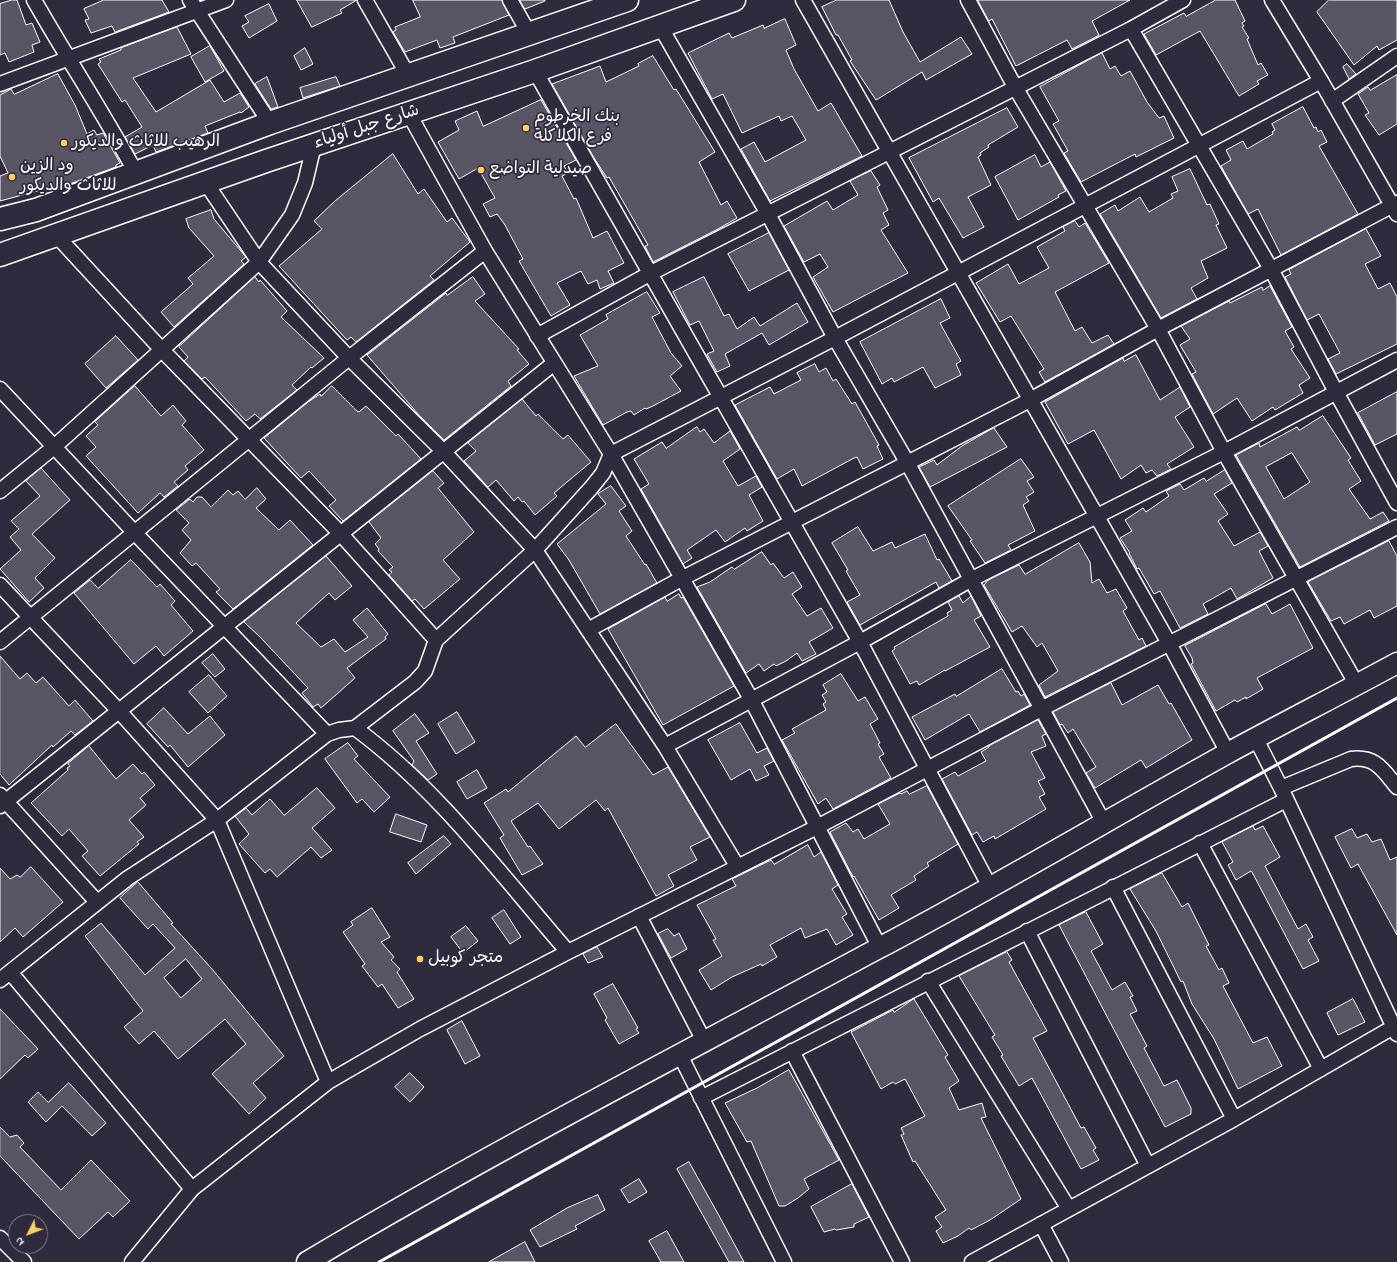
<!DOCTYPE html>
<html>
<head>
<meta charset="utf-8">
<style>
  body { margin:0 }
  #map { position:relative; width:1397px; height:1262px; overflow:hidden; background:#2f2a3d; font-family:"Indie Flower",sans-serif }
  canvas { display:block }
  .north { position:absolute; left:8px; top:1214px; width:40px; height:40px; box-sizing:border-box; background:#2f2a3d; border:1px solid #827f8b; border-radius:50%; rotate:228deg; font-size:11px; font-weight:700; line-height:16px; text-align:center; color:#fff }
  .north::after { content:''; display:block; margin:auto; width:14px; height:18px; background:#ffd166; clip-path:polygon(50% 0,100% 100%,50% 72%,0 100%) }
</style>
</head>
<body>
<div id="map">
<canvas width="1397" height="1262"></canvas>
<div class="north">N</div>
</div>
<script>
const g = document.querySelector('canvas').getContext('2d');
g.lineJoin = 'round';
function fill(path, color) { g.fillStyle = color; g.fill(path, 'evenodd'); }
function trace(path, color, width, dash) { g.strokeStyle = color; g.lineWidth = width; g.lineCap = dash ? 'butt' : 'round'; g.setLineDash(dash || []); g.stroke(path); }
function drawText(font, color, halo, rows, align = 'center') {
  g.font = font + ' "Indie Flower","Playpen Sans Arabic",sans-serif'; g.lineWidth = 3.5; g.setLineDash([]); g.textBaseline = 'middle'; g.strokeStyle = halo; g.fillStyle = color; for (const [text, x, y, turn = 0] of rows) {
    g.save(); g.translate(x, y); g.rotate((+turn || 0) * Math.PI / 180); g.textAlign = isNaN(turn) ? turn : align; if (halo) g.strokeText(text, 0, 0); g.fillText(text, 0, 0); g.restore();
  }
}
const building = new Path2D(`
  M12,0H17L26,25L32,23L40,42L32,45L34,52L9,62L5,53L0,55V4Z
  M104,0H162L169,12L115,32L112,26L91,33L85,20L89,19L84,9Z
  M297,0H357L340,10L342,13L312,27Z
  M413,0H502L509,15L453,37L455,43L440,48L437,40L405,52L393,32L396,30L395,27L420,17Z
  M520,0H545V1L525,9Z
  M837,0H889L903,32L920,62L961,37L972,54L926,80L922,72L876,100L850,61L852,60L838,35H836L822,7Z
  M978,0H1130L1092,21L1099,35L1094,38L1072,49L1067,40L1016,66L992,19L989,21Z
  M1216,0H1235L1245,21L1242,23L1244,26L1242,27L1249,38L1247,39L1258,65L1261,63L1268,75L1257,81L1259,84L1239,96L1200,31L1156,55L1144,34L1184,13L1186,16Z
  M1329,0H1397V40L1379,50L1377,46L1354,65L1317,12Z
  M269,4L277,21L249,38L242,26L249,22L245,16Z
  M785,19L796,45L786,50L794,69L818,111L831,103L862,156L770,201L741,149L754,142L765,162L806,140L792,116L781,121L779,116L742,133L723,94L712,99L688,53L729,33L732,38L763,25L764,28Z
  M177,27L191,54L133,78L156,112L210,80L224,102L240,93L249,107L241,113L240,112L205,126L208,133L156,152L153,145L135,154L125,137L142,127L125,100L122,102L98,64L101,62L99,59L121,50V48Z
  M210,46L224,71L205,82L191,57Z
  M305,48L313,64L301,70L294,56Z
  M1102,53L1110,69L1115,66L1121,76L1130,71L1147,102L1159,118L1164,116L1174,138L1136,157L1135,154L1081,182L1064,153L1068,151L1053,124L1059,121L1040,87Z
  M653,56L674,90L676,89L715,152L699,162L721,205L727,201L737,218L718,229L653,262L645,246L648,245L609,177L607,178L594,158L552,84L600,66L606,82L639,66L638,64Z
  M1347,64L1356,74L1349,79L1343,67Z
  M58,74L75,105L87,134L94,130L97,135L103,133L120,163L116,165V167L64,186L63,184L0,201V176L8,173L0,156V95L11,89L14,94Z
  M1397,75V124L1379,135L1365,115L1369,113L1358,94L1368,87L1370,90Z
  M267,77L278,107L271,109L255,84Z
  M336,77L340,86L303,98L300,88Z
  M541,100L576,160L564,166L568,173L562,176L574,199L576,198L593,238L607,231L624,263L608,271L614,283L600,289L597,280L588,284L581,271L557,283L570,305L551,316L519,261L523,259L505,225L497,214L490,217L483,204L495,198L478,168L459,179L438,142L459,130L455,121L477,111L483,126Z
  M1303,107L1314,128L1316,127L1318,132L1321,130L1327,142L1319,146L1358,214L1281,255L1258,209L1248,214L1221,166L1231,160L1226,150L1243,141L1247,149L1273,134L1272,132L1275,130L1272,124Z
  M1007,108L1018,127L988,145L989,147L980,153L981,155L978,157L991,185L968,197L984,227L963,238L939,198L933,202L909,158Z
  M393,154L418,194L424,189L447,222L452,218L470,242L430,276L434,280L356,342L351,337L347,340L279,266L322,229L314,221L335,201Z
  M1035,155L1041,167L1050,162L1066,191L1058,195L1059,197L1018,220L995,177Z
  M1190,169L1207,205L1210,204L1219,224L1216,225L1227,248L1201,261L1208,278L1191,288L1197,299L1161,318L1100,214L1115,205L1118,211L1140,197L1149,212L1173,198L1171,194L1178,191L1172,177Z
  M871,171L880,185L877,187L888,210L883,213L889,225L881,230L908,273L833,312L813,277L828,267L820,254L804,262L784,226L827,201L833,210L858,195L850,181Z
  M211,210L214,219L246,257L241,261L244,264L174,327L161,312L193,284L188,278L214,256L189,228L186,219Z
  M1075,221L1079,227L1085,223L1109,263L1055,292L1075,331L1082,327L1092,343L1108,335L1114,344L1045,382L1039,372L1044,369L1011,316L1000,322L976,283L1008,264L1019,284L1049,268L1037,247L1065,231L1063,227Z
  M1366,229L1381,256L1365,264L1378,289L1390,283L1397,297V344L1336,374L1328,359L1340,353L1319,314L1307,320L1285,277L1291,274L1289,270Z
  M769,233L789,270L749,291L728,254Z
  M255,277L259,282L260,280L287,311L281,317L324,358L312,368L311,367L292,385L297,390L260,419L255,414L246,421L205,377L202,379L184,361L188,357L179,347Z
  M473,277L485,294L475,301L519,349L517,350L529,364L508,381L511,386L444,440L418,414L367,355L446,293L447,295Z
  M704,277L724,316L729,314L737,329L754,317L760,326L797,303L808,322L769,345L762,333L725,354L730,366L717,372L707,354L714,351L699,321L690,325L673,292Z
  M1270,286L1292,327L1285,331L1294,347L1291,349L1310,378L1299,385L1303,393L1275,410L1273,407L1252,421L1237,398L1213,414L1192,374L1196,372L1180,345L1190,339L1181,326L1229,301L1230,303L1262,287L1263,290Z
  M647,292L660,313L652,317L671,353L682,366L670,376L681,391L653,406L646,409L645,408L634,415L631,411L627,412L603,425L574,376L598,366L580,335L608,319L606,315Z
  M941,299L950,318L940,323L961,361L956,364L961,375L935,388L923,367L894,382L892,378L882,384L860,342Z
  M116,336L138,360L106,388L85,364Z
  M1136,355L1160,400L1180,387L1190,407L1175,417L1194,447L1167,464L1171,469L1157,476L1152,470L1146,473L1141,465L1121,479L1094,430L1068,444L1045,402L1123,358L1124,361Z
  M815,364L819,372L826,368L833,381L836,379L852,404L855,402L879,445L877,446L883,459L863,469L857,457L854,458L802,486L794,469L777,479L735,405L770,387L774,394L801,380L797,373Z
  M135,386L161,416L173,405L186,421L182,425L204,450L185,466L188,470L174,482L178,486L164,497L160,493L138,513L86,456L96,447L86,436L98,425L95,422Z
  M332,386L357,411L359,412L366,406L396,436L398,434L421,459L343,521L329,506L336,500L309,471L301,478L264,438L308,402L320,394L321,396Z
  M1397,392V434L1375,445L1358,413Z
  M522,399L536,416L538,414L563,439L568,435L591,462L554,493L557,496L535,515L524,501L522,502L518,497L514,501L496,480L488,487L464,461L476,451L468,443Z
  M1323,416L1351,458L1348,460L1361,481L1349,489L1370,519L1383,512L1389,521L1300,567L1236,455L1259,443L1260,447L1297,427L1299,430ZM1292,453L1310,482L1284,499L1266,467Z
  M697,427L700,432L704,429L714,443L730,431L740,449L723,461L738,486L756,476L762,487L749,495L763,521L747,531L745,528L725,542L716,530L687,550L692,558L683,564L641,489L649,484L634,459L662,442L666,448Z
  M994,428L1007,447L930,487L919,467L934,460L937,465L962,446Z
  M1021,459L1034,477L1027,481L1034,492L1026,497L1029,501L1023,505L1035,531L1008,545L1011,550L985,563L970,541L972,540L948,506Z
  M41,468L70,500L32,534L55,558L35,578L44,588L29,602L0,569L21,550L10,537L19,529L11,521L40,496L26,481Z
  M1225,470L1232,483L1214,494L1228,514L1218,521L1234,546L1260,532L1268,546L1259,551L1273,578L1237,599L1231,588L1203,604L1208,614L1180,628L1160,591L1154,594L1139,568L1137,569L1129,553H1130L1120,538L1132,531L1125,520L1143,508L1146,512L1169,496L1166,491L1180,484L1184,490L1204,478L1206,481Z
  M433,471L444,483L438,488L474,532L443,560L460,579L424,609L415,599L412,601L389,575L392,572L389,570L393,567L378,551L379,549L375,544L381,538L369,522Z
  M611,486L626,506L619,511L632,531L626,536L645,565L646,564L657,583L600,614L569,560L557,544L606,504L598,494Z
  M257,488L266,499L256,508L279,530L290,520L313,545L233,609L216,592L220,589L196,563L192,566L180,553L191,540L182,530L189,523L176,510L190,499L193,502L197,497H202L211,507L228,490L233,495L238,491L245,499Z
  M858,527L873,551L892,542L895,548L925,534L937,560L939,559L952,581L939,588L936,582L860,625L847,602L860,595L846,571L848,570L832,543Z
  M1389,541L1397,556V606L1374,618L1370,610L1344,624L1340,617L1331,621L1308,582Z
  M1079,543L1090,562L1092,583L1099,579L1107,593L1116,589L1127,608L1123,611L1139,640L1142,638L1146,646L1045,697L1039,685L1058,671L1042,643L1037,647L1022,626L1012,632L984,585L988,580L1019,565L1025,574Z
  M762,552L771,565L773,563L784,578L793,572L802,587L792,594L807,616L821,608L833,628L809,642L816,654L802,661L797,653L786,661L776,666L774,664L764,671L759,664L746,673L697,587L710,582L732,567L734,569Z
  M326,556L352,586L335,600L329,593L296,623L321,647L334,639L345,652L368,637L353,620L367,608L388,634L385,637L386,639L347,668L355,678L321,708L318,704L313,707L302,693L308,688L260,637L244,622Z
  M131,560L157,587L160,584L175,601L171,605L193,631L164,656L156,646L134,664L74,593L90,580L98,588Z
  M679,594L681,598L683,597L734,686L663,725L608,629L665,597L667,601Z
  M959,596L963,603L971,596L981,616L974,620L990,647L945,671V670L919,685L917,681L910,684L892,651L895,649L894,647L948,616L947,613L952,610L948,602Z
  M1266,604L1272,614L1290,604L1313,648L1257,678L1263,689L1246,699V697L1237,702L1235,700L1216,711L1191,664L1193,663L1192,658L1185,646Z
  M213,654L225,669L215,677L202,663Z
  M0,656L20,679L27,673L36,683L43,677L69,706L75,700L93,721L75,735L71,731L53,747L52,745L9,785L0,774Z
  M1002,669L1016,692L1018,691L1021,696L1024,694L1030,705L980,732L969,714L925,740L912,717L955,694L956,696Z
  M841,674L858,701L865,697L878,719L870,724L880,743L878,744L884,754L879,757L891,778L833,809L826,798L818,804L782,740L795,733L792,729L826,710L823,704L826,702L822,695L827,692L823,685Z
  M209,675L227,696L208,713L189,692Z
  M1111,683L1122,705L1158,685L1169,704L1171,703L1192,740L1146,768L1141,760L1095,788L1086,773L1096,767L1073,729L1068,733L1062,724L1060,725L1053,712Z
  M164,708L188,734L210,716L225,735L188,767L170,745L168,747L147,724Z
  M457,712L475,742L456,754L438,724Z
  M415,714L429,733L416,741L437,774L428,780L412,765L414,761L393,731Z
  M1038,720L1046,734L1042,736L1046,746L1031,752L1045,778L1038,781L1045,794L1039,797L1046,809L995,839L994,836L983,842L977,832L972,835L942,779L955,772L958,776L986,761L981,752L989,747V746Z
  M740,723L757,753L767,748L774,761L764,766L769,775L756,781L750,769L731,780L708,740Z
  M616,724L653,775L668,767L710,837L690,847L697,860L668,875L674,886L656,896L608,808L605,811L596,800L559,829L538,803L511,821L528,847L530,846L543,864L522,875L500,838L504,835L484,803L506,789L508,792L576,736L585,747Z
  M348,743L358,756L354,759L390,797L374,812L362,799L357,803L325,759Z
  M89,746L116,779L133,764L142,774L144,772L155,785L140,798L146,805L129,820L144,837L137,842L139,844L100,876L82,856L88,851L69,829L62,836L31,803L68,770L67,768L70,766L68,764Z
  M477,770L487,788L467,799L457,782Z
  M927,786L958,844L927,863L929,866L914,876L916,880L891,895L899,908L879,920L854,876L853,877L830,832L846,823L853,832L858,829L864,839L890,824L878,804L900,793L901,794L907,791L909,794Z
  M317,788L335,808L312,828L332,850L321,858L311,847L277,877L270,869L265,873L239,844L249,834L235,816L246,808L252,815L270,799L284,815Z
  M396,814L427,825L421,842L390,832Z
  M1253,826L1255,830L1263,826L1280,857L1265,866L1298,929L1306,924L1313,937L1308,940L1319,961L1303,969L1252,872L1251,871L1236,880L1228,865L1233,862L1222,842Z
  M1352,829L1357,838L1367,834L1372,842L1381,839L1390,860L1397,857V935L1358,864L1351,868L1335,837Z
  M444,836L451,844L416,874L408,863Z
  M808,845L814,857L821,852L838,885L832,889L847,914L842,917L853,935L836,945L827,929L805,938L801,928L770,945L777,957L762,966L761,964L732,977L711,990L699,970L722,956L713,940L716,939L697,905L736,886L732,879L771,860L774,864Z
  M31,867L63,902L23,937L15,928L0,942V868L10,879L17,875L20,877Z
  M1162,873L1182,907L1188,903L1209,945L1206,946L1219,970L1222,968L1229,983L1223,986L1253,1043L1267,1037L1282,1066L1238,1089L1214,1039L1192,1004L1183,981L1181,982L1156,931L1130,889Z
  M138,882L173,923L171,924L212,969L284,1056L253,1083L266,1098L249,1114L212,1074L246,1044L225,1019L178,1059L154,1031L139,1044L124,1027L143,1011L85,936L101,923L145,975L175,948L153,924L148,929L120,898ZM186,959L202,979L181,998L164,978Z
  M372,908L390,937L381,942L394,957L391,960L400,969L397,972L414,999L398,1008L382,984L378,987L362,966L365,964L343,932L353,925L351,922Z
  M504,910L521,937L510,944L492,918Z
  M1086,912L1103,944L1091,951L1112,990L1125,982L1133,996L1130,997L1137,1011L1130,1014L1147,1046L1144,1048L1164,1086L1177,1080L1191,1108V1114L1165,1127L1059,925Z
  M466,926L478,941L463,953L451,937Z
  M668,929L674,936L679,933L687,949L671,958L658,934Z
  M597,947L603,957L588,963L583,954Z
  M1007,952L1012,960L1009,962L1047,1031L1033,1038L1081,1128L1084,1127L1096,1148L1093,1150L1099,1160L1081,1169L1032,1078L1019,1086L1001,1056L1003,1055L992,1037L995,1035L959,976Z
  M613,984L638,1028L636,1029L639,1033L619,1044L605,1020L607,1018L594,994Z
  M914,999L948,1055L945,1057L959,1081L949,1088L959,1110L982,1103L986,1117L981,1118L1021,1199L990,1220L971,1230L969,1228L958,1236L943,1243L936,1231L942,1227L935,1217L946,1210L915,1161L913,1162L901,1135L904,1134L901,1128L925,1116L905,1079L895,1084L893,1082L881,1089L851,1032L893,1010L894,1012Z
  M1353,999L1365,1022L1338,1035L1327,1013Z
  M0,1009L38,1049L28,1058L25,1055L0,1079Z
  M462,1021L480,1056L465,1064L447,1030Z
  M789,1070L839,1160L804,1179L809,1189L798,1198L785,1206H779L751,1141L747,1142L725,1103L757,1088Z
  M410,1073L424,1087L410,1102L395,1087Z
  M69,1083L106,1123L92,1136L62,1106L46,1122L28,1102L38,1092L48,1102Z
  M0,1127L10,1137L17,1135L24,1143L20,1147L61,1190L91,1160L130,1201L113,1217L108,1212L79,1239L0,1156Z
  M689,1162L717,1212L744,1262H729L677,1169Z
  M639,1179L647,1192L629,1203L621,1190Z
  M852,1184L869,1217L854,1224V1227L836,1230L835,1229L824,1232L811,1207Z
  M598,1195L605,1210L575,1226L577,1229L540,1247L530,1230L567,1208Z
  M667,1231L684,1262H661L649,1241Z
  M525,1242L535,1262H489Z`);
fill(building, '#595564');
trace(building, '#fff', 1);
const street = new Path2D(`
  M34,0C67,58 104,114 136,173
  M190,0L270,123
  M365,0L408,75
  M510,0L530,35
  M803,0L1170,645L1228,753
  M968,0L1015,87L1158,329L1224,452L1357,685
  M1272,0L1321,81L1397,214
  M660,26L768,214L835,338L907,462L1104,823
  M1131,29L1271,269L1336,392L1397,503
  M535,71L860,642L990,887
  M0,84L226,0
  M1332,101L1397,56
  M409,114L485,251L611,454L751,699L880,948
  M206,183L259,262L349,358L443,451L535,550L665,746L737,866
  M56,235L162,350L340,533L436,640
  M537,336L651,273L1131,29L1183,0
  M0,389L135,533L327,734
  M0,491L54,447L259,262L292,215L305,183L314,145
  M0,585L119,711L217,820L328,1082
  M588,630L681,579L1030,400L1158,329L1397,203
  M0,642L349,358L485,251
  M355,728C438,789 501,875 568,952
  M1256,739L1281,788L1397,1034
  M665,746L860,642L972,579L1224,452L1397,360
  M1281,788L1351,759C1376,756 1383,770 1397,787
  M0,795L97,902
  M0,806L553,364
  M1200,843L1321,1069
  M1113,887L1234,1119
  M639,916L704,1041
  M1027,931L1148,1166
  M10,972L192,1189
  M0,980L128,878L217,820L327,734L339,730L355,728L415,682L425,671L436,640L535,550L591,488L603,473L611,454L835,338L1321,81
  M928,981L1069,1209
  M792,1051L902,1262
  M679,1053L784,1262
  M701,1098L1286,800
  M1041,1224L1061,1262
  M0,1238L24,1262
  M132,1262L192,1189L328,1082L359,1064L420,1029L568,952L817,827L1043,708L1397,527
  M972,1262L1234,1119L1397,1025`);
const secondary = new Path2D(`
  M307,1262C493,1151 686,1052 877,949C995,887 1109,819 1226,754C1283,723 1340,694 1397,663`);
const primary = new Path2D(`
  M0,219L36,210L270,123L627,0
  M0,255L266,161L535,71L734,0`);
trace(street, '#fff', 17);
trace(secondary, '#fff', 23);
trace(primary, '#fff', 25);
trace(street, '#2f2a3d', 14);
trace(secondary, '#2f2a3d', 20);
trace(primary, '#2f2a3d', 22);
trace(new Path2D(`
  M379,1262L1397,698`), '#fff', 3);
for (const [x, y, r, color] of [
  [526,128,4,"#ffd166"],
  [64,143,4,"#ffd166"],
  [481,170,4,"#ffd166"],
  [12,177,4,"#ffd166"],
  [420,959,4,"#ffd166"]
]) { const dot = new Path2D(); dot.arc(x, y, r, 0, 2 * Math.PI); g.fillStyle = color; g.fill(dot); trace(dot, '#2f2a3d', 1.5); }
drawText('17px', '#fff', '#2f2a3d', [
  ["بنك الخرطوم",534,118],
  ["فرع الكلاكلة",534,138],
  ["الرهيب للاثاث والديكور",72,143],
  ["ود الزين",20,167],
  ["للاثاث والديكور",20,187],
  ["صيدلية التواضع",489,170],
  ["متجر كوبيل",428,959]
], 'left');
drawText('17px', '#fff', '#2f2a3d', [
  ["شارع جبل أولياء",367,128,-18]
]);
</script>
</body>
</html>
